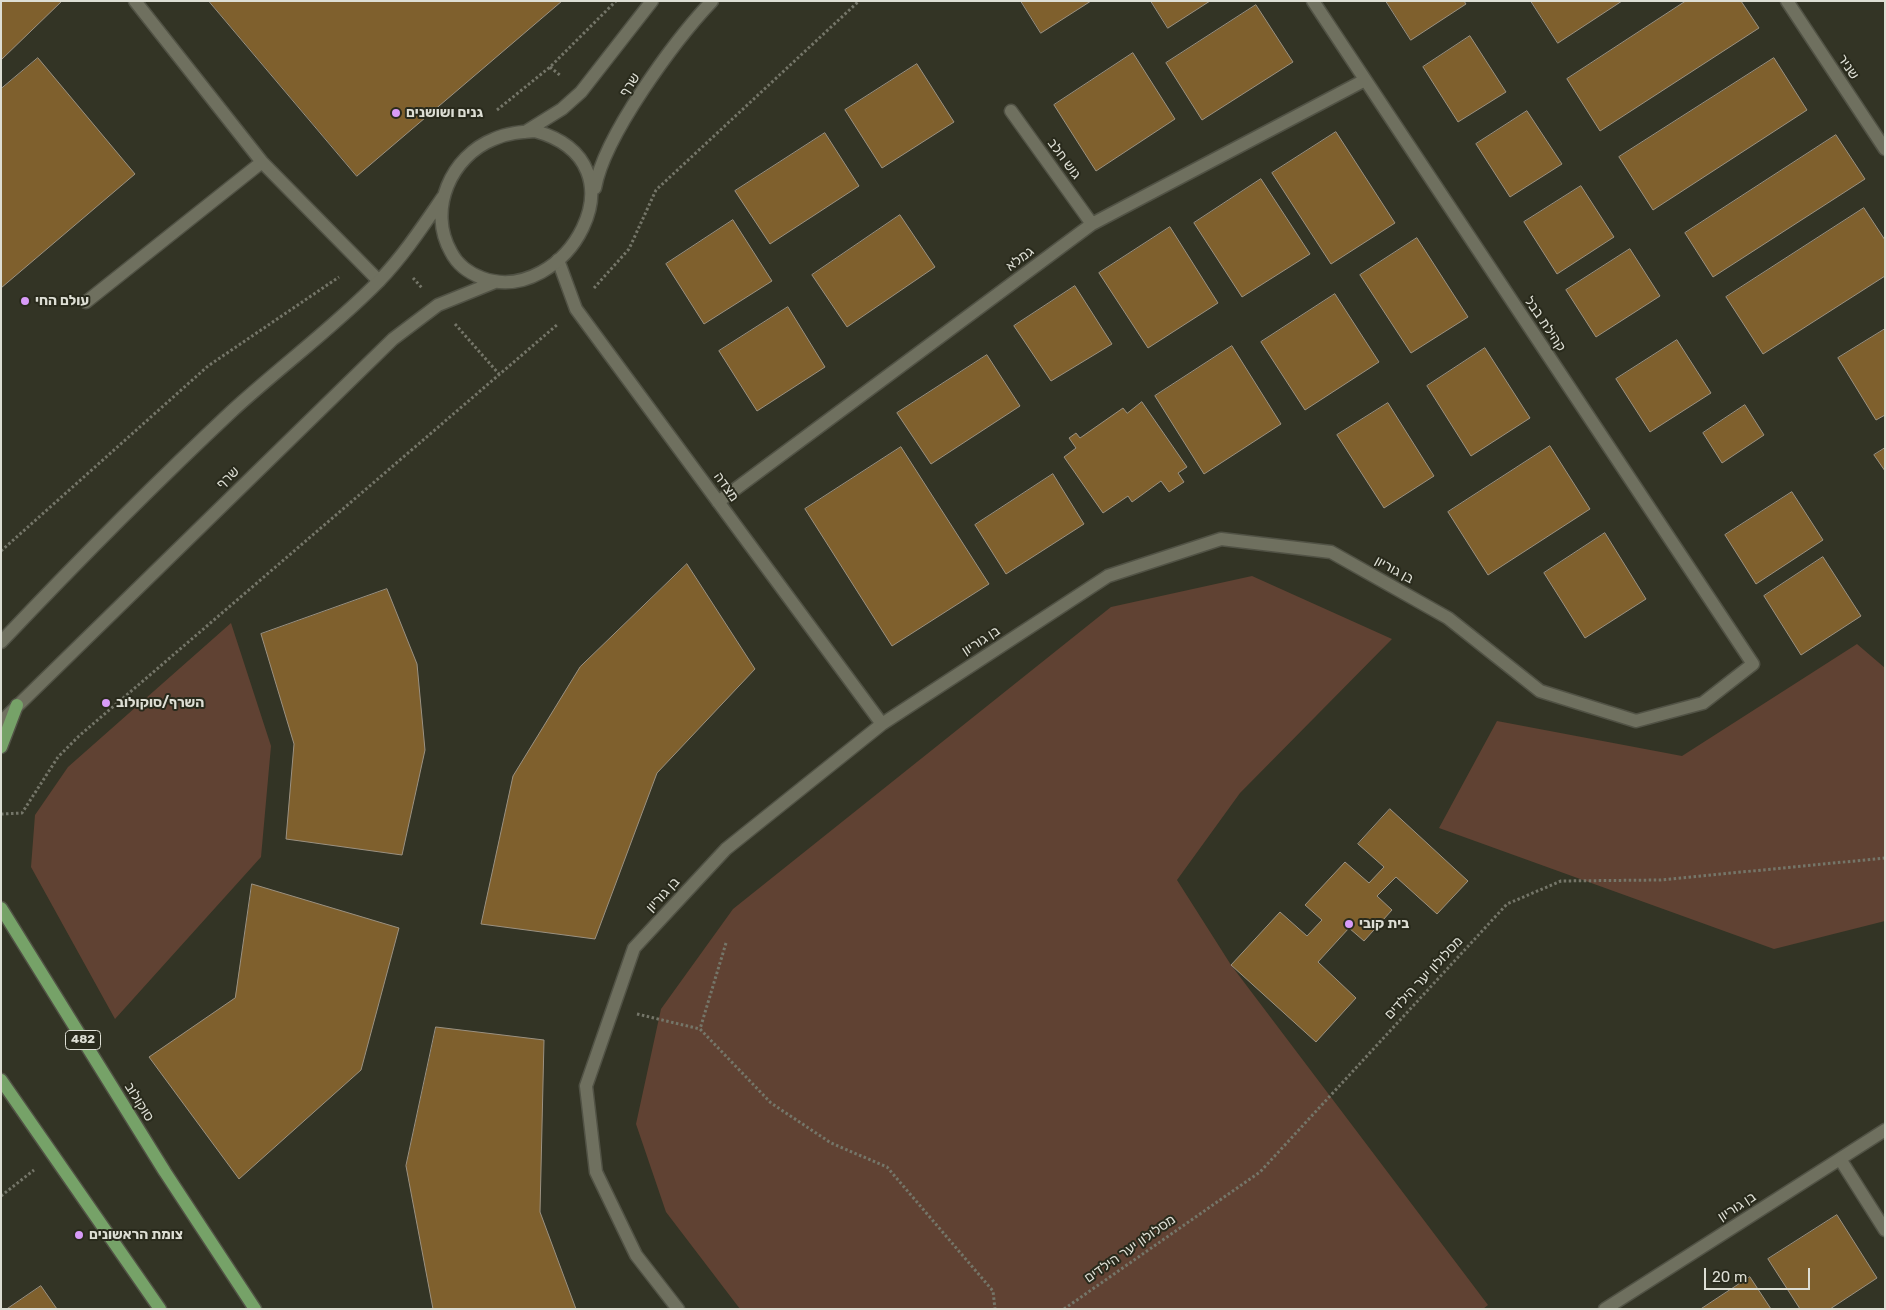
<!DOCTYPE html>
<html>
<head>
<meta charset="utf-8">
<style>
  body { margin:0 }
  #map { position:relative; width:1886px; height:1310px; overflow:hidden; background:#333425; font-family:Rubik,sans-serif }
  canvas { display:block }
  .frame { position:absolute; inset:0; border:2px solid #ddded4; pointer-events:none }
  .scale { position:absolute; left:1704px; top:1268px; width:106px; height:22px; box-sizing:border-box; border:2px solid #ddded4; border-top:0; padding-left:6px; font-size:15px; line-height:18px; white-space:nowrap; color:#ddded4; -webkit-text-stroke:4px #292a1c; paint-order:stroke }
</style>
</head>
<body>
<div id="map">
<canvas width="1886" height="1310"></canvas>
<div class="frame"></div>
<div class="scale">20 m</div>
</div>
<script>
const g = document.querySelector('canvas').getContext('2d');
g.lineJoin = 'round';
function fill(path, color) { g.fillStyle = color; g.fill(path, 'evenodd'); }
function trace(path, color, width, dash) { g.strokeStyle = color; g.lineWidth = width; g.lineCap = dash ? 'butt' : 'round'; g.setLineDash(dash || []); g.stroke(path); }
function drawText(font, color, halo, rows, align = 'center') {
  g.font = font + ' Rubik,"Noto Sans Hebrew",sans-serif'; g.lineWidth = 4; g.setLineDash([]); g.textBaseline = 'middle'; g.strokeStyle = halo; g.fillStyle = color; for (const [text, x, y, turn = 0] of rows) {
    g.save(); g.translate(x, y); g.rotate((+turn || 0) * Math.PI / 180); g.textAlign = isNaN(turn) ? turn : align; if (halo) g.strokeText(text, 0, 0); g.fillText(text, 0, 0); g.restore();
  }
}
fill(new Path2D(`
  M1252,576L1392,639L1240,793L1177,880L1231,965L1488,1305L1483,1309H740L666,1212L636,1124L661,1009L733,909L1111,607Z
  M231,623L271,746L261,857L115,1019L31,867L35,815L68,767Z
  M1857,644L1885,668V921L1774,949L1439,828L1497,721L1682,756Z`), '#604233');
const building = new Path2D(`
  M1,1H62L1,60Z
  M209,1H562L357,176Z
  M1021,1H1091L1041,33Z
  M1151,1H1210L1168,28Z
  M1386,1H1464L1466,4L1411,40Z
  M1531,1H1622L1558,43Z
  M1686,1H1741L1759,28L1600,131L1567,79Z
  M1256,5L1293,62L1202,120L1166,63Z
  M1470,36L1506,92L1458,122L1423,67Z
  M1133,53L1175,119L1096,171L1054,105Z
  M38,58L135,174L1,288V89Z
  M1774,58L1807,110L1653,210L1619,157Z
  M917,64L954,122L882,168L845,110Z
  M1527,111L1562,164L1510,197L1476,144Z
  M1336,132L1395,223L1331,264L1272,173Z
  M825,133L859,186L770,244L735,191Z
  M1836,135L1865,179L1713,277L1685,233Z
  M1261,179L1310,254L1242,297L1194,223Z
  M1581,186L1614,237L1557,274L1524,222Z
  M1864,208L1885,240V276L1763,354L1726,297Z
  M900,215L935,267L847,327L812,275Z
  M733,220L772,281L704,324L666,264Z
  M1170,227L1218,303L1148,348L1099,273Z
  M1417,238L1468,317L1411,353L1360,275Z
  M1630,249L1660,296L1596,337L1566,290Z
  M1075,286L1112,344L1051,381L1014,326Z
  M1335,294L1379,362L1305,410L1261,342Z
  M788,307L825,367L757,411L719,351Z
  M1885,329V415L1876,420L1838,358Z
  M1677,340L1711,393L1650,432L1616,379Z
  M1232,346L1281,424L1204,474L1155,396Z
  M1485,348L1530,418L1471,456L1427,386Z
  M987,355L1020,406L931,464L897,413Z
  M1142,402L1187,467L1178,473L1184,482L1169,492L1161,481L1132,502L1128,496L1103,513L1064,457L1076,448L1069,438L1076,433L1080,438L1123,408L1127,413Z
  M1388,403L1434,476L1384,508L1337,435Z
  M1745,405L1764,435L1722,463L1703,433Z
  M1550,446L1590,509L1488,575L1448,512Z
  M901,447L989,584L892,646L805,509Z
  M1885,448V471L1874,455Z
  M1053,474L1084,524L1006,574L975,525Z
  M1792,492L1823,540L1756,584L1725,535Z
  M1605,533L1646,599L1585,638L1544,573Z
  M1823,557L1861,616L1801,655L1764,596Z
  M687,564L755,669L657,773L595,939L481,924L513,776L580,667Z
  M387,589L417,664L425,750L402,855L286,839L294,744L261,634Z
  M1390,809L1468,881L1437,914L1396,877L1377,896L1392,910L1364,941L1349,928L1318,962L1356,998L1316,1042L1231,965L1280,912L1307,936L1322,920L1305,905L1345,862L1369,883L1384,867L1358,844Z
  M252,884L399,928L361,1070L239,1179L149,1057L235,998Z
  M436,1027L544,1040L540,1212L576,1309H433L406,1166Z
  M1837,1215L1877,1278L1830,1309H1800L1768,1259Z
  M1750,1277L1771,1309H1701Z
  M41,1286L57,1309H7Z`);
fill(building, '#7f602d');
trace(building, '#9b9181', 1);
const service = new Path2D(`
  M135,1L262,162L379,281
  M86,302L262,162`);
const minor = new Path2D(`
  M1011,111L1092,224
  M558,260L576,309L882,724
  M718,502L1092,224L1365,80
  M1840,1159L1885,1230
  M678,1309L636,1255L596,1172L586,1086L634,948L726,849L882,724L1108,576L1221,539L1331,552L1448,618L1540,691L1636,721L1703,703L1753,664L1313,1
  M1605,1309L1885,1130`);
const tertiary = new Path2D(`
  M1787,1L1885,149
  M535,131C651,163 564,308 482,278C469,273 457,264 451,252C427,210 451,156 494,139C507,133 521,132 535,131Z
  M525,132L562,109L581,92L652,1
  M595,188C604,136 675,40 712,1
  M1,642C76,563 152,486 232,411C280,367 333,328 379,281C404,255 423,226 443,197
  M1,722L393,339L438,305L495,282`);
const primary = new Path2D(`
  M1,747L17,705
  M1,908L165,1172L255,1309
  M1,1080L160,1309`);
trace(service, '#515245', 15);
trace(minor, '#515245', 15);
trace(tertiary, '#515245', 15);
trace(primary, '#515245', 15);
trace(new Path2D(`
  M550,67L561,76
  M497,110L550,67L616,1
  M413,278L422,288
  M594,288L629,249L656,190L859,1
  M455,324L499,374
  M1,551L208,366L339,277
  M1,814L22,813L58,757L79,736L558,324
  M726,943L700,1029L771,1103L831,1143L887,1167L993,1291L995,1309
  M637,1014L700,1029
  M1,1196L34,1170
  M1064,1309L1260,1172L1507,904L1561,881L1660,880L1885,858`), '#757669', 3, [2.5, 2.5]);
trace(service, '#6f705f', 12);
trace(minor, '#6f705f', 12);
trace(tertiary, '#6f705f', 12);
trace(primary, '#76a268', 12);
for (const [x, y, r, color] of [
  [396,113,5,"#d89bf8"],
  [25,301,5,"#d89bf8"],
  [106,703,5,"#d89bf8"],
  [1349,924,5,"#d89bf8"],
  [79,1235,5,"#d89bf8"]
]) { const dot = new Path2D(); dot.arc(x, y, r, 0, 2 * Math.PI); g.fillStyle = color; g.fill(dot); trace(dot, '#292a1c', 2); }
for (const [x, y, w] of [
  [83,1040,35]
]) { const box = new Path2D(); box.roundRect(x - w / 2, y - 9.5, w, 19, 4); g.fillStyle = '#292a1c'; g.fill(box); trace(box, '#ddded4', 1); }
drawText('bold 12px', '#ddded4', null, [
  ["482",83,1040]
]);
drawText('14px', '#ddded4', '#292a1c', [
  ["שניר",1848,67,56],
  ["שרף",630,85,-57],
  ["גוש חלב",1064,159,54],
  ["גמלא",1020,259,-37],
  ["קהילת בבל",1545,324,56],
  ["שרף",228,478,-44],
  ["מצדה",726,487,54],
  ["בן גוריון",1394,570,29],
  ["בן גוריון",981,641,-33],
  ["בן גוריון",663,895,-47],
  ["מסלולון יער הילדים",1424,978,-47],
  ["סוקולוב",139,1102,58],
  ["בן גוריון",1737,1207,-33],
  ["מסלולון יער הילדים",1130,1249,-35]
]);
drawText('bold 14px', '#ddded4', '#292a1c', [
  ["גנים ושושנים",406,113],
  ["עולם החי",35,301],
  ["השרף/סוקולוב",116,703],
  ["בית קובי",1359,924],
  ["צומת הראשונים",89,1235]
], 'left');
</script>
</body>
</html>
